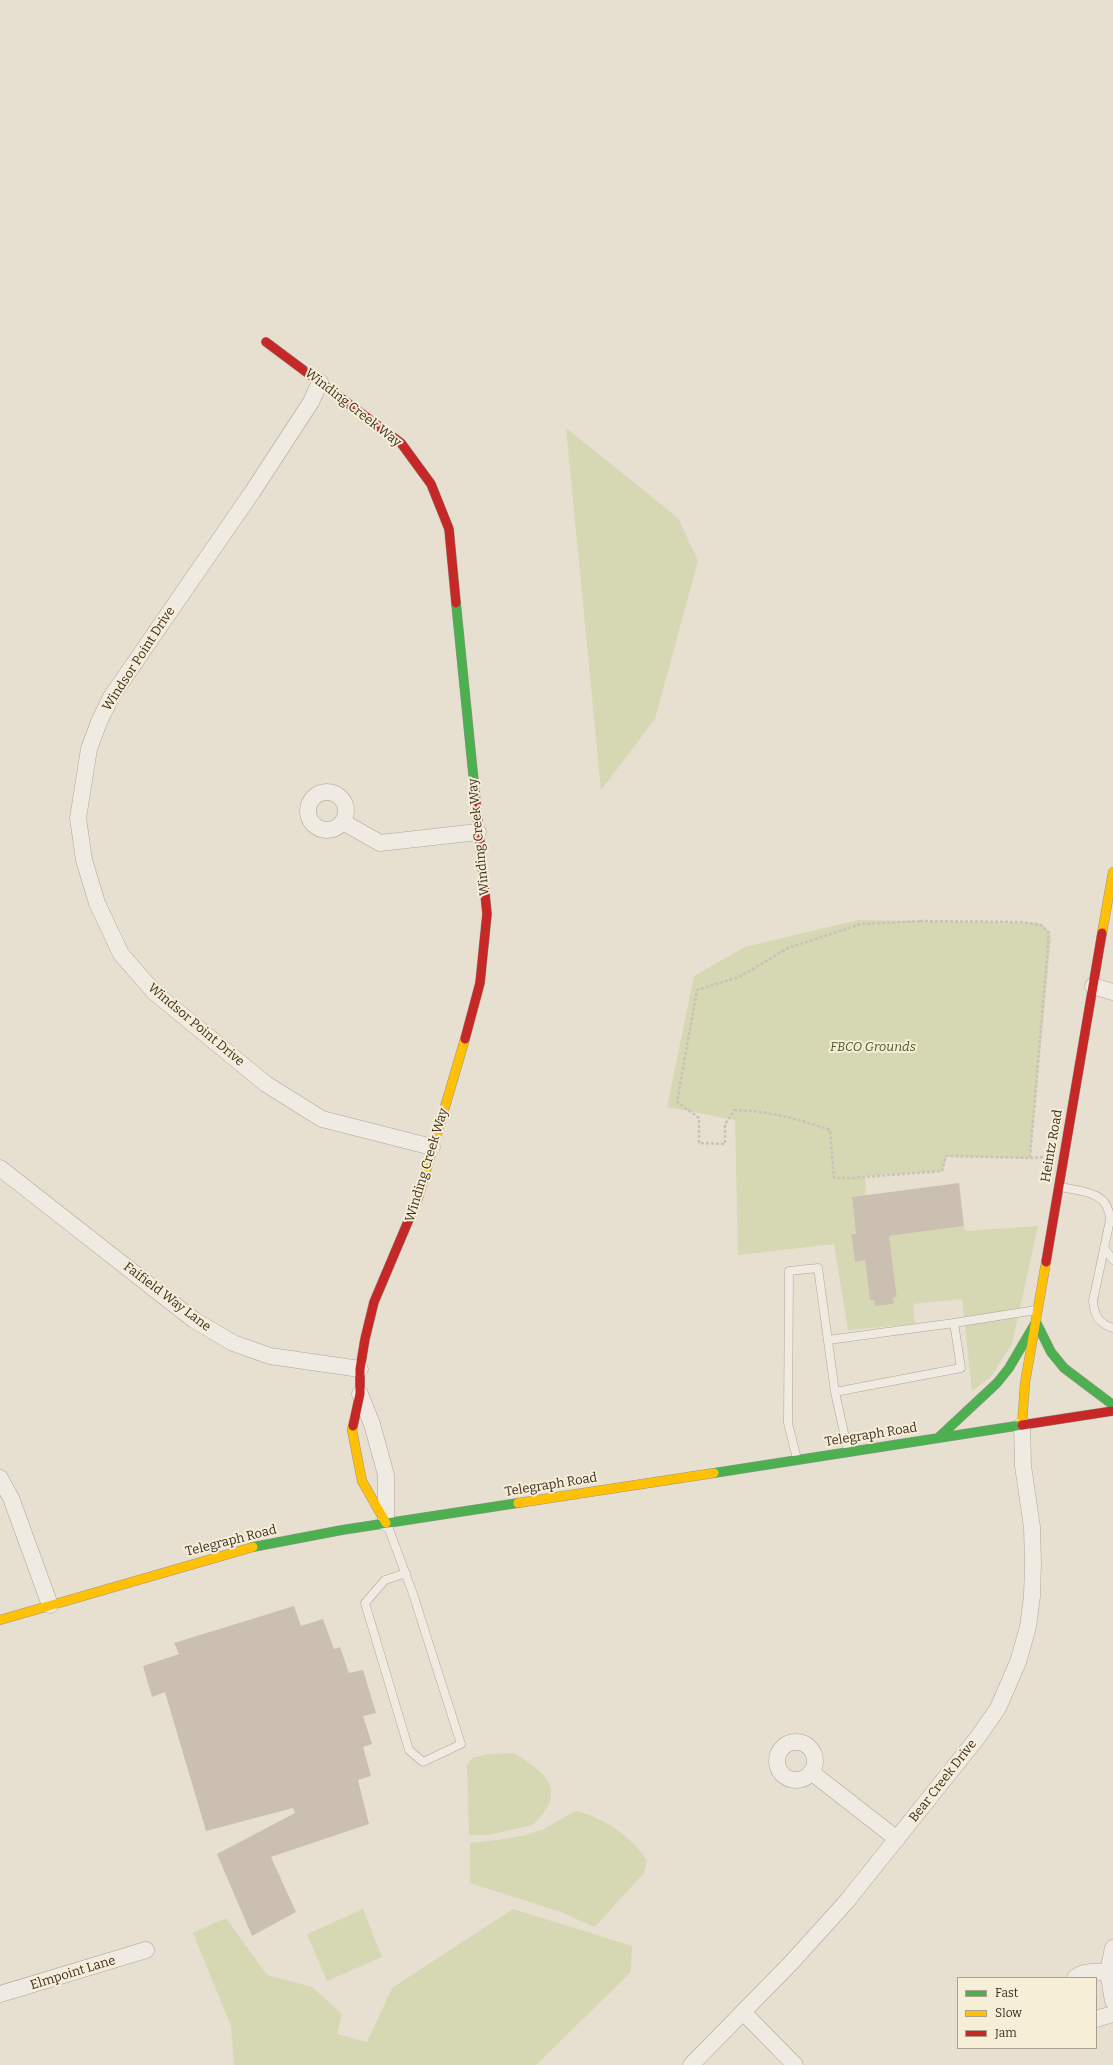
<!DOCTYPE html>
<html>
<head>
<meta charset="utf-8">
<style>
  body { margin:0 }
  #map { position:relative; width:1113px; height:2065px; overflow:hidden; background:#e7e0d1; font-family:Bitter,serif }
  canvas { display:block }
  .legend { position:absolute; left:957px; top:1977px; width:140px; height:72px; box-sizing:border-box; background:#f7eed8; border:1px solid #ada18e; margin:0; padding:5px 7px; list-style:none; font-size:12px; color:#3d2e20 }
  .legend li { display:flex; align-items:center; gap:8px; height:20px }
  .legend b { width:20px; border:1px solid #ada18e }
</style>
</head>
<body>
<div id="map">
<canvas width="1113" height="2065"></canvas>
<ul class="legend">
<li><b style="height:5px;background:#4caf50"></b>Fast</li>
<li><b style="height:5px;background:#ffc107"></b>Slow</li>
<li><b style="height:5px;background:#c62828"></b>Jam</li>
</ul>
</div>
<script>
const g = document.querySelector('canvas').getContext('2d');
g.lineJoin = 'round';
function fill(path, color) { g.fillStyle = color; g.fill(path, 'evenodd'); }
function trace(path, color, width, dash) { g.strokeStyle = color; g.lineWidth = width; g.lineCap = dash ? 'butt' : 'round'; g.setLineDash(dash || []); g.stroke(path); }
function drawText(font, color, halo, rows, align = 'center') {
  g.font = font + ' Bitter,serif'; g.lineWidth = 4; g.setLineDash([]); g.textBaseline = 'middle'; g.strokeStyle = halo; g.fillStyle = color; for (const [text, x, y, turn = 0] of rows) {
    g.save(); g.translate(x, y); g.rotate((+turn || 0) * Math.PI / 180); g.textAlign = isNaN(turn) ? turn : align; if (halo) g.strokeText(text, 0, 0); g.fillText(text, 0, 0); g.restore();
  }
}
fill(new Path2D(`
  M566,428L678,518L698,561L655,719L601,790Z
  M858,920L1037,923L1046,928L1051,938L1030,1158L947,1156L942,1171L865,1176L866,1195L852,1197L856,1234H851L855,1261L865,1260L870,1300H874L875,1306L894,1304L893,1298L897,1297L889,1236L964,1226L965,1231L1038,1226L1012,1344L991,1377L972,1391L962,1299L913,1304L915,1324L848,1330L834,1244L738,1255L735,1120L667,1107L694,976L745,947Z
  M514,1753C548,1774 568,1791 533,1825L488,1835H469L467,1765L472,1758L488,1754Z
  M577,1811C604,1818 633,1837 647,1861L644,1873L595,1927L558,1911L470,1883V1843C494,1840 518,1839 541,1830C553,1825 564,1816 577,1811Z
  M363,1909L382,1957L327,1981L307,1934Z
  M513,1909L632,1946L631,1972L536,2065H234L231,2026L193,1933L226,1918L267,1975L312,1987L342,2014L337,2034L367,2042L392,1988Z`), '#d6d7b3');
fill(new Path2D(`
  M959,1183L964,1226L889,1236L897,1297L893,1298L894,1304L875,1306L874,1300H870L865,1260L855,1262L851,1234H856L852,1197Z
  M294,1606L301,1626L323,1619L334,1649L340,1647L349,1673L363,1670L376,1713L363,1716L372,1744L363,1747L371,1776L358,1780L369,1824L271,1857L296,1912L252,1936L217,1854L295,1813L293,1808L206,1831L165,1692L152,1697L143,1666L179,1654L174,1643Z`), '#cbbfb2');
const lane = new Path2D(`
  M1061,1187C1083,1192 1109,1191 1110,1220L1093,1301C1094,1315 1099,1324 1113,1328
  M1104,1248L1113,1260
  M954,1323L1036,1310
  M828,1340L954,1323L961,1368L835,1392
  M797,1459L788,1423L789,1271L818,1268L835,1392L848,1451
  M387,1524L413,1594L461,1744L423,1762L409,1750L365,1603L385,1580L406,1573`);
const street = new Path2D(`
  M320,382L311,402L253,491L111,697L99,722L89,749L78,818L84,860L97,903L121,954L154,992L266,1084L322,1119L432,1147
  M308 811a19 19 0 1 1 38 0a19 19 0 1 1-38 0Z
  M343,822L380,843L478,832
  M1093,986L1113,992
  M0,1168L194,1320L233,1343L270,1356L360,1369
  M360,1394L372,1424L386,1475V1523
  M0,1478L11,1498L50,1605
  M777 1761a19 19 0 1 1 38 0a19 19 0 1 1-38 0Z
  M811,1772L897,1839
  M1113,1948L1108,1972L1113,2001
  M1075,1978C1083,1970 1097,1972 1108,1972
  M0,1994L146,1950
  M743,2012L795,2065
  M1096,2019L1113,2014
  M691,2065L791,1963L847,1901L978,1737L998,1708L1018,1662L1028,1627L1032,1596L1033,1563L1032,1527L1023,1466L1022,1425`);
const fast = new Path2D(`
  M456,603L474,783
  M1036,1322L1051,1352L1064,1368L1113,1405
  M938,1438L997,1383L1009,1368L1036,1322
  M714,1473L1022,1425
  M253,1547L342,1530L518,1503`);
const slow = new Path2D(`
  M1102,933L1113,872
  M418,1198L465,1039
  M1022,1425L1025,1383L1046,1262
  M353,1426L352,1430L362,1481L386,1523
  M518,1503L714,1473
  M0,1620L253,1547`);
const jam = new Path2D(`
  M266,342L401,443L431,484L449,529L456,603
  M465,1039L480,983L487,914L474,783
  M1046,1262L1102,933
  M1022,1425L1113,1411
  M353,1426L360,1394V1369L365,1339L374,1302L418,1198`);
trace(lane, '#ada599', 9);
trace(street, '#ada599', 17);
trace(fast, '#9c958a', 10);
trace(slow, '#9c958a', 10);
trace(jam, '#9c958a', 10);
trace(new Path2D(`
  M920,921L1021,922L1041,925L1049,933L1030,1158L946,1156L942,1171L851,1178H834L830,1130C799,1119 768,1111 735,1110L725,1124V1144L699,1143V1118L677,1102L697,990L739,977L788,948L861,924Z
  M1030,1158L1045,1157`), '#c8c2b9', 2.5, [3, 2]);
trace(lane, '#efebe3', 8);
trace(street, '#efebe3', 16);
trace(fast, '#4caf50', 9);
trace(slow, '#ffc107', 9);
trace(jam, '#c62828', 9);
drawText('13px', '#3d2e20', '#f7eed8', [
  ["Winding Creek Way",353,408,38],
  ["Windsor Point Drive",139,659,-57],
  ["Winding Creek Way",479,837,-96],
  ["Windsor Point Drive",196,1025,40],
  ["Heintz Road",1052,1146,-80],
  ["Winding Creek Way",427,1165,-73],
  ["Faifield Way Lane",167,1297,37],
  ["Telegraph Road",871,1435,-9],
  ["Telegraph Road",551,1485,-9],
  ["Telegraph Road",231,1541,-14],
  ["Bear Creek Drive",943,1781,-52],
  ["Elmpoint Lane",73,1973,-17]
]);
drawText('italic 13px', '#4d5a26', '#f7eed8', [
  ["FBCO Grounds",873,1047]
]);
</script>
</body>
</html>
